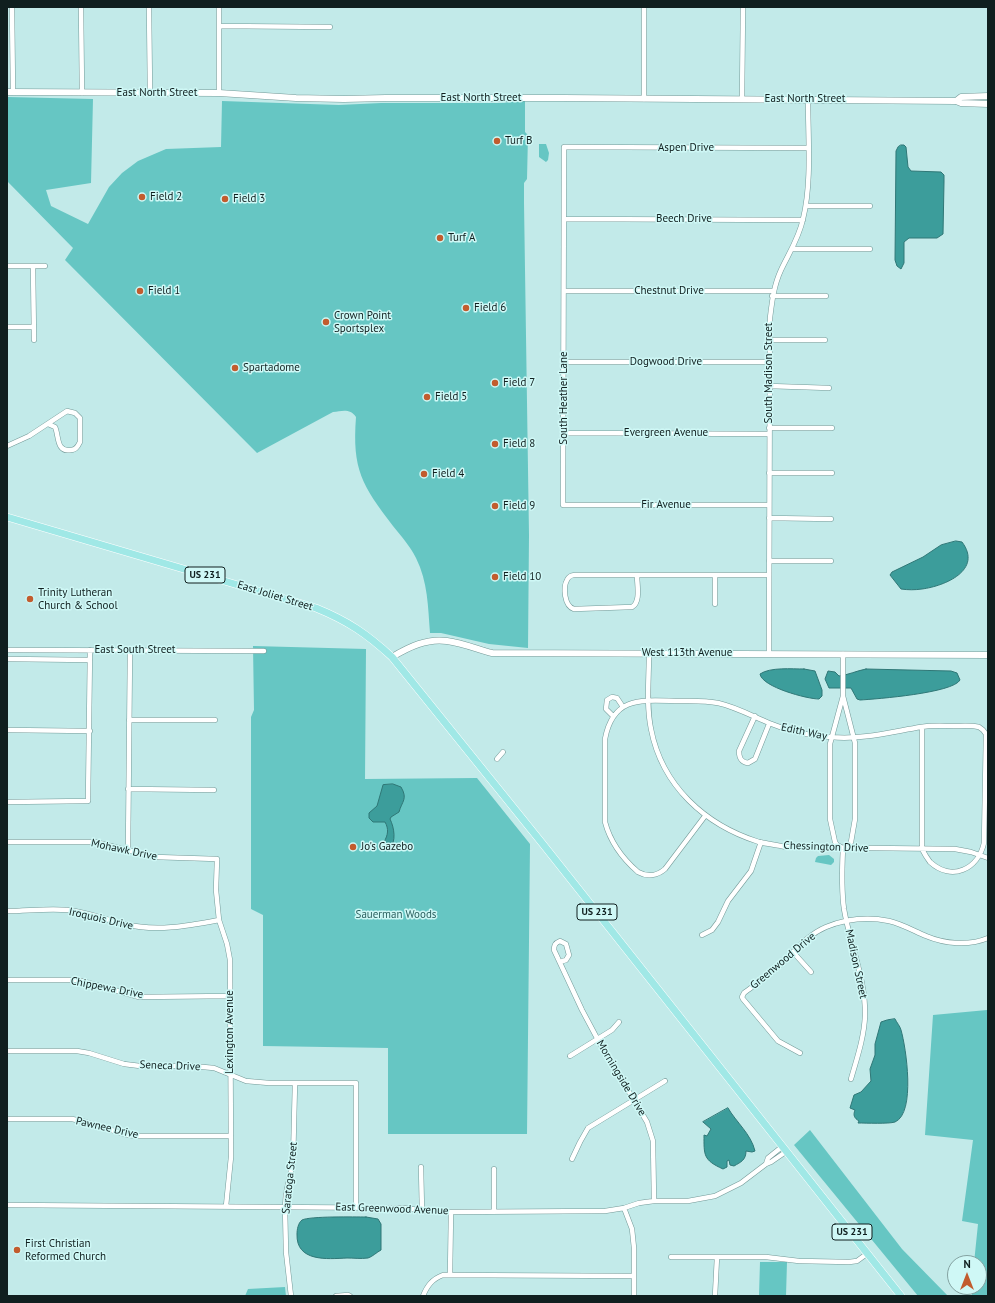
<!DOCTYPE html>
<html>
<head>
<meta charset="utf-8">
<style>
  body { margin:0 }
  #map { position:relative; width:995px; height:1303px; overflow:hidden; background:#c2eae9; font-family:"PT Sans",sans-serif }
  canvas { display:block }
  .frame { position:absolute; inset:0; border:8px solid #101f1f; pointer-events:none }
  .north { position:absolute; left:947px; top:1255px; width:40px; height:40px; box-sizing:border-box; background:#cff8f6; border:1px solid #83a1a0; border-radius:50%; rotate:0deg; font-size:11px; font-weight:700; line-height:16px; text-align:center; color:#101f1f }
  .north::after { content:''; display:block; margin:auto; width:14px; height:18px; background:#c25c2e; clip-path:polygon(50% 0,100% 100%,50% 72%,0 100%) }
</style>
</head>
<body>
<div id="map">
<canvas width="995" height="1303"></canvas>
<div class="frame"></div>
<div class="north">N</div>
</div>
<script>
const g = document.querySelector('canvas').getContext('2d');
g.lineJoin = 'round';
function fill(path, color) { g.fillStyle = color; g.fill(path, 'evenodd'); }
function trace(path, color, width, dash) { g.strokeStyle = color; g.lineWidth = width; g.lineCap = dash ? 'butt' : 'round'; g.setLineDash(dash || []); g.stroke(path); }
function drawText(font, color, halo, rows, align = 'center') {
  g.font = font + ' "PT Sans",sans-serif'; g.lineWidth = 3; g.setLineDash([]); g.textBaseline = 'middle'; g.strokeStyle = halo; g.fillStyle = color; for (const [text, x, y, turn = 0] of rows) {
    g.save(); g.translate(x, y); g.rotate((+turn || 0) * Math.PI / 180); g.textAlign = isNaN(turn) ? turn : align; if (halo) g.strokeText(text, 0, 0); g.fillText(text, 0, 0); g.restore();
  }
}
fill(new Path2D(`
  M7,97L93,99L91,183L46,190L51,206L88,224L109,187L122,173L138,161L166,149L221,147L222,101L339,105L381,103H499L525,101V132L528,135L527,179L524,183V203L529,535L528,648L489,644L441,633H430C428,607 428,582 416,558C410,546 401,536 393,526C362,485 352,470 356,417C350,408 342,411 333,412L257,453L65,260L73,248L7,181Z
  M539,144H546L549,153L548,160L546,162L539,157Z
  M253,646L366,649L365,779L477,778L530,844L527,1134H388V1048L263,1046V915L251,909V717L254,710Z
  M829,855L834,859V862L831,865L815,862L816,858L818,856Z
  M988,1008V1296H972V1287H979V1263H974L978,1224L962,1221L973,1140L925,1135L933,1015L987,1010Z
  M810,1130L902,1249L948,1296H918L794,1145Z
  M760,1262H787L786,1296H759Z
  M285,1287L286,1296H245L248,1289Z`), '#66c6c3');
const water = new Path2D(`
  M901,145H904L906,147L908,167L911,171L941,172L944,175V182L943,234L937,238H909L904,242V263L901,269L897,266L895,260L896,151L898,147Z
  M956,541L962,542C983,570 945,586 922,589C915,590 908,590 901,589L890,575L892,572L923,557L941,545Z
  M804,669L815,671L822,690V696L819,699C807,699 762,687 760,674C770,667 792,669 804,669Z
  M866,669L951,671L957,673L960,680C953,693 877,699 860,700L857,699L851,688H829L825,679L828,671L835,672L839,676C848,675 856,671 866,669Z
  M393,784L401,787C408,799 402,801 399,812L391,817L390,819C394,827 397,842 389,849L386,847L384,842C388,835 389,829 385,822H373L369,818V813L377,806L383,785Z
  M895,1019C897,1023 900,1026 901,1030C906,1047 916,1113 895,1122C889,1124 866,1123 858,1123L859,1121C854,1118 853,1115 855,1110L850,1108L854,1095L861,1092L871,1081L870,1069L875,1055V1044L881,1022L887,1020Z
  M728,1108C736,1122 751,1134 755,1151L752,1152L746,1151C746,1160 741,1162 734,1166L730,1165L729,1160L727,1161V1167L723,1169C703,1160 704,1155 704,1135L707,1136L711,1129L703,1122Z
  M366,1217L378,1219L381,1224V1250C377,1252 372,1257 368,1258C361,1259 353,1258 347,1258C327,1259 296,1262 297,1234C297,1230 298,1223 302,1220C310,1216 355,1217 366,1217Z`);
fill(water, '#3c9d9b');
trace(water, '#2f7776', 1);
const street = new Path2D(`
  M12,7L13,92
  M81,7L82,93
  M149,7L150,93
  M219,7V93
  M219,26L330,27
  M644,99V7
  M742,99L743,7
  M806,206H870
  M564,219L803,220
  M792,249H870
  M7,266H45
  M33,266L34,340
  M564,291H774
  M772,296H826
  M7,327H33
  M769,340H825
  M564,362H769
  M769,386L829,388
  M769,428H832
  M564,433L769,434
  M7,446L29,436L67,411L75,413L80,418V442C78,446 76,450 71,450C56,453 59,435 55,427L48,424
  M769,473H832
  M769,505H563L564,147L808,148
  M769,518L831,519
  M769,561H831
  M637,575C637,585 641,602 632,607L574,609C564,606 563,587 567,580C569,576 571,575 575,575H769
  M715,604V575
  M7,650L264,651
  M649,653C649,678 646,705 651,729C662,786 705,825 759,842C768,844 777,845 786,847L955,849L971,852L988,858
  M769,654L770,318C772,301 774,285 781,270C789,253 799,238 803,219C812,183 808,137 808,99
  M7,659L90,660
  M843,696L855,743V819L851,842L849,845L845,847
  M613,716L606,709L607,700L612,697L617,698L623,707
  M755,716L739,751C739,758 741,762 748,763L755,759L769,724
  M129,720H215
  M7,730L90,731
  M497,759L503,752
  M128,789L214,790
  M7,802L88,801L90,650
  M705,816L665,869C657,876 647,877 638,872C623,859 610,841 605,822V739C613,697 640,700 675,701C689,701 704,700 718,703C736,707 752,716 769,723C788,731 810,736 831,737C861,740 891,732 921,727C932,725 943,726 954,726C962,726 971,725 979,727L983,730L986,734L984,843C978,869 952,882 930,862C927,858 924,853 922,849V727
  M7,842H95L155,857L217,859L216,890L219,920L227,944L230,960L231,1157L226,1206
  M841,847L837,845L835,842L830,819V744L843,696V654
  M843,848C842,868 841,888 844,909C850,945 866,979 865,1016C864,1038 857,1058 851,1079
  M128,850L130,650
  M7,911C27,911 48,908 68,910C88,912 106,920 125,924C156,932 187,926 219,920
  M702,935L712,930L718,922L728,901L751,871L761,842
  M793,952L811,972
  M560,962L566,960L569,955L566,944L560,941C555,943 554,945 554,950L582,1010L598,1040L647,1122L653,1141L654,1201
  M7,980H78L139,997L231,996
  M7,1051H77L89,1053L124,1064L140,1066H192L214,1068L246,1081L269,1083H356V1208
  M800,1053L778,1041L743,999L742,997L744,993C756,984 769,975 780,965C795,951 807,935 826,927C846,919 869,917 889,921C902,924 914,931 926,936C945,944 969,946 988,938
  M570,1056L612,1030L619,1022
  M7,1119H72L86,1122L127,1135L137,1136H231
  M572,1159L580,1142L588,1128L665,1081
  M766,1164L768,1158L783,1146
  M421,1167L422,1211
  M7,1205L404,1208L426,1211L451,1212L605,1211L624,1208L639,1203L654,1201H688L715,1196L741,1183L766,1164L771,1162L787,1151
  M624,1208L632,1229L634,1248V1296
  M494,1211V1169
  M671,1257H766L799,1261L849,1262L857,1261L868,1253
  M450,1275L451,1212
  M291,1296L286,1252L285,1207L286,1193L293,1162L295,1083
  M336,1296L348,1295L350,1296
  M423,1296C427,1286 432,1279 443,1275L634,1276
  M715,1296L717,1257`);
const secondary = new Path2D(`
  M7,92L219,93L296,98L344,99L386,98H563L956,101L961,103L988,104
  M956,101L961,97L988,96
  M392,657C409,647 427,638 447,641C462,643 477,649 492,653L988,655`);
const primary = new Path2D(`
  M7,517L316,608C348,621 367,634 392,657L542,843L901,1296`);
trace(street, '#739997', 5.5);
trace(secondary, '#739997', 7);
trace(primary, '#fff', 8);
trace(street, '#fff', 4.5);
trace(secondary, '#fff', 6);
trace(primary, '#a0e8e6', 7);
for (const [x, y, r, color] of [
  [497,141,4,"#c25c2e"],
  [142,197,4,"#c25c2e"],
  [225,199,4,"#c25c2e"],
  [440,238,4,"#c25c2e"],
  [140,291,4,"#c25c2e"],
  [466,308,4,"#c25c2e"],
  [326,322,4,"#c25c2e"],
  [235,368,4,"#c25c2e"],
  [495,383,4,"#c25c2e"],
  [427,397,4,"#c25c2e"],
  [495,444,4,"#c25c2e"],
  [424,474,4,"#c25c2e"],
  [495,506,4,"#c25c2e"],
  [495,577,4,"#c25c2e"],
  [30,599,4,"#c25c2e"],
  [353,847,4,"#c25c2e"],
  [17,1250,4,"#c25c2e"]
]) { const dot = new Path2D(); dot.arc(x, y, r, 0, 2 * Math.PI); g.fillStyle = color; g.fill(dot); trace(dot, '#cff8f6', 1.5); }
for (const [x, y, w] of [
  [205,575,40],
  [597,912,40],
  [852,1232,40]
]) { const box = new Path2D(); box.roundRect(x - w / 2, y - 8, w, 16, 3); g.fillStyle = '#cff8f6'; g.fill(box); trace(box, '#101f1f', 1); }
drawText('bold 10px', '#101f1f', null, [
  ["US 231",205,575],
  ["US 231",597,912],
  ["US 231",852,1232]
]);
drawText('11px', '#101f1f', '#cff8f6', [
  ["East North Street",157,93],
  ["East North Street",481,98],
  ["East North Street",805,99],
  ["Aspen Drive",686,148],
  ["Beech Drive",684,219],
  ["Chestnut Drive",669,291],
  ["Dogwood Drive",666,362],
  ["South Madison Street",769,373,-90],
  ["South Heather Lane",564,398,-90],
  ["Evergreen Avenue",666,433],
  ["Fir Avenue",666,505],
  ["East Joliet Street",275,596,17],
  ["East South Street",135,650],
  ["West 113th Avenue",687,653],
  ["Edith Way",804,732,12],
  ["Chessington Drive",826,847,2],
  ["Mohawk Drive",124,850,12],
  ["Iroquois Drive",101,919,13],
  ["Greenwood Drive",783,961,-40],
  ["Madison Street",856,964,78],
  ["Chippewa Drive",107,988,11],
  ["Lexington Avenue",230,1032,-90],
  ["Seneca Drive",170,1066,2],
  ["Morningside Drive",621,1078,59],
  ["Pawnee Drive",107,1128,13],
  ["Saratoga Street",290,1178,-84],
  ["East Greenwood Avenue",392,1209,2]
]);
drawText('11px', '#101f1f', '#cff8f6', [
  ["Turf B",505,141],
  ["Field 2",150,197],
  ["Field 3",233,199],
  ["Turf A",448,238],
  ["Field 1",148,291],
  ["Field 6",474,308],
  ["Crown Point",334,316],
  ["Sportsplex",334,329],
  ["Spartadome",243,368],
  ["Field 7",503,383],
  ["Field 5",435,397],
  ["Field 8",503,444],
  ["Field 4",432,474],
  ["Field 9",503,506],
  ["Field 10",503,577],
  ["Trinity Lutheran",38,593],
  ["Church & School",38,606],
  ["Jo's Gazebo",361,847],
  ["First Christian",25,1244],
  ["Reformed Church",25,1257]
], 'left');
drawText('11px', '#2b605f', '#cff8f6', [
  ["Sauerman Woods",396,915]
]);
</script>
</body>
</html>
